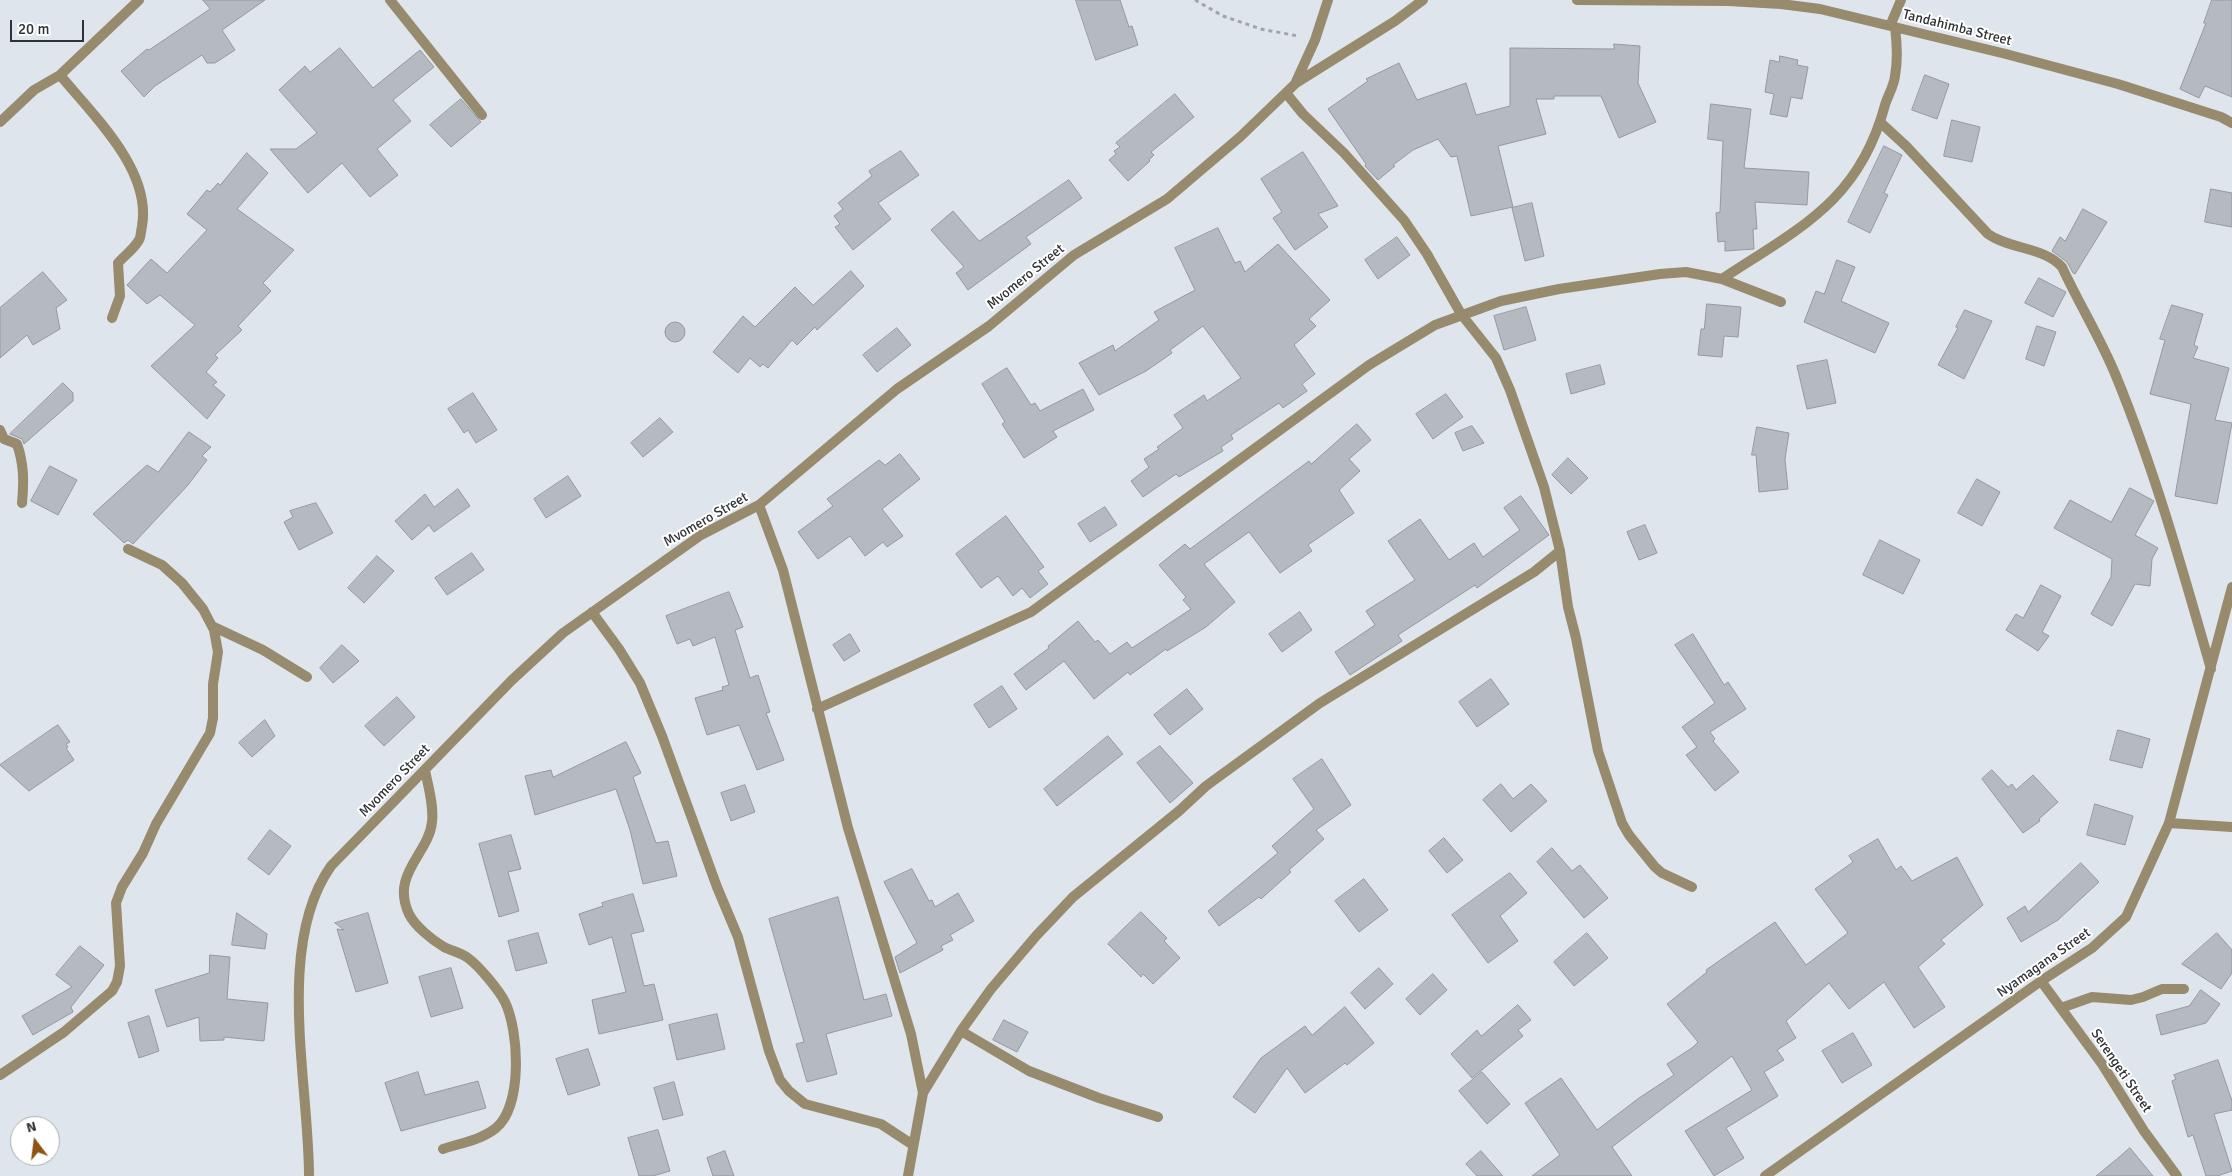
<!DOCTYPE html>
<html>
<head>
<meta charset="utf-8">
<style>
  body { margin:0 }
  #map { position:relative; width:2232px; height:1176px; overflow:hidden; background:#dee5ec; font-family:Signika,sans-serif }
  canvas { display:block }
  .north { position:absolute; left:10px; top:1116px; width:50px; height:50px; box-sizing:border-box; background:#fff; border:1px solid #acadae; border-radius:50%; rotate:345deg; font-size:14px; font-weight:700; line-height:20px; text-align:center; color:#2f3234 }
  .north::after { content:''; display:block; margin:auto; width:18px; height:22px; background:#905316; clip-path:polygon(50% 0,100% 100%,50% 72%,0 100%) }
  .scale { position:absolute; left:10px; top:20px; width:74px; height:22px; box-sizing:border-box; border:2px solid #2f3234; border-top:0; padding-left:6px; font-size:15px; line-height:18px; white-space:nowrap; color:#2f3234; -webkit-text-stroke:4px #fff; paint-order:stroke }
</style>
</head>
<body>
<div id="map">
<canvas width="2232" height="1176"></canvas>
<div class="north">N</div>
<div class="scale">20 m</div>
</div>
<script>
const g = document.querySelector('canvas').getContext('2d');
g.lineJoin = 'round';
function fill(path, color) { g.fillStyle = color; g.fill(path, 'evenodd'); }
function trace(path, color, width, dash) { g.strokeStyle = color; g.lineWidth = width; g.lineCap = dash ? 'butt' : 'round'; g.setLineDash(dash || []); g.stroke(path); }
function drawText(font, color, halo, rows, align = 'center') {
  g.font = font + ' Signika,sans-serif'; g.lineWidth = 4; g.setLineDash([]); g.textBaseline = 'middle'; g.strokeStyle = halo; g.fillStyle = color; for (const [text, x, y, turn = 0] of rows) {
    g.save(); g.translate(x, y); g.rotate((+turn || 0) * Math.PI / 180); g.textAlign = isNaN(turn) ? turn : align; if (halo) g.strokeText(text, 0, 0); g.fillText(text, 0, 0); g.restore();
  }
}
const building = new Path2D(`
  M203,0H265L222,30L235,50L215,63H207L202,55L155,86L144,97L121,71L147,49L149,50L210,9Z
  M1076,0H1120L1129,27L1132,26L1138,45L1096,60Z
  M2212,0H2232V97L2205,86L2199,98L2180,89L2206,23H2204Z
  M1614,44L1640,46L1638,83L1656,122L1619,138L1601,96H1554V99H1536L1546,134L1498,146L1513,207L1471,216L1457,156L1451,157L1438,139L1413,150L1393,165L1395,166L1378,180L1365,166L1366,164L1328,109L1368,81L1366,79L1399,63L1417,100L1466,83L1476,115L1510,106V48L1614,49Z
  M340,48L373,88L420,50L434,67L393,100L411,121L377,149L398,175L370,197L342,163L308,193L270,149H296L317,133L279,90L305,66L310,72Z
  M1780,56L1798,60L1797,65L1808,67L1802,99L1791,97L1787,117L1770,114L1774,94L1765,92L1770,60L1779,62Z
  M1925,75L1949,84L1937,119L1912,110Z
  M1175,94L1194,117L1151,152L1154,155L1149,160L1150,161L1128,181L1109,160L1116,154L1114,151L1120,147L1116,143Z
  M461,99L481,122L451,147L430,125Z
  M1711,104L1751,109L1744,168L1809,172L1807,205L1755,202L1757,229H1753L1754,249L1725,251V241L1718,242L1716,213L1720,212L1723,141L1708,139Z
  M1952,120L1980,127L1972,162L1944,156Z
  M1884,146L1902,155L1884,193L1888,195L1870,233L1848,222Z
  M901,151L919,175L878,203L891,219L853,250L835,227L840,224L834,216L843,209L838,203L872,176L869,171Z
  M1303,152L1338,206L1318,214L1328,227L1295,250L1273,218L1282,212L1261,179Z
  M247,153L268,173L237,209L294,250L263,283L271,291L238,326L242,330L215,355L218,358L206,372L217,382L213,385L225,395L207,419L151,366L195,325L160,295L147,304L127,285L151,259L167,273L207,230L187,214L207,190L210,192L218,183L220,185Z
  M1069,180L1082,198L1026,237L1031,244L968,290L956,273L964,267L931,230L953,211L979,241Z
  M2211,189L2232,193V227L2205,222Z
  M1532,203L1544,256L1525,261L1512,208Z
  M2083,209L2107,222L2075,274L2073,273L2067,262L2052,251L2060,237L2065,241Z
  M1218,228L1235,263L1240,261L1245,272L1278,244L1330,300L1309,319L1316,326L1294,345L1315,374L1302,384L1307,391L1283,408L1279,403L1231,435L1233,439L1221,447L1223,451L1179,477L1176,474L1143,497L1131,481L1149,467L1144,459L1159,449L1157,447L1183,428L1174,415L1204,395L1207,401L1241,378L1203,326L1170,350L1172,353L1146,371L1099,395L1079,363L1113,345L1115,351L1159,320L1154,312L1195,290L1175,248Z
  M1397,237L1410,255L1378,279L1365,260Z
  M1837,260L1855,267L1841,301L1889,323L1875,353L1804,322L1816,291L1824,294Z
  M851,271L864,286L817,330L815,327L797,345L792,340L768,368L763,364L760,367L750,358L738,373L713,352L743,316L755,327L795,287L813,305Z
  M43,272L67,300L56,308L60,329L33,345L27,335L0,358V308Z
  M2039,278L2066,292L2053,317L2025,303Z
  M1707,304L1741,307L1738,337L1724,336L1722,357L1698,355L1701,329H1704Z
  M2172,305L2203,314L2194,345L2198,347L2193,358L2229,368L2215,420L2232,423L2217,504L2175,496L2191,404L2150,394L2165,340L2160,339Z
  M1526,307L1536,340L1504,350L1494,316Z
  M1965,310L1992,321L1964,379L1938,365L1958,328L1956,327Z
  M665 332a10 10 0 1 1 20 0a10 10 0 1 1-20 0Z
  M2037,326L2056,332L2044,366L2026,359Z
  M897,328L911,345L877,372L863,355Z
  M1827,360L1836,403L1807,409L1797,366Z
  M1600,365L1605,384L1571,394L1566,374Z
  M1007,368L1031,405L1035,403L1040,411L1083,389L1094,410L1053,431L1057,437L1024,458L1002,424L1005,422L982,384Z
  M63,383L73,393V401L24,444L22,439L10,434Z
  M473,393L497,430L476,443L468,430L464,433L448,409Z
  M1446,394L1463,417L1433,439L1416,414Z
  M660,418L673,432L643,457L631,443Z
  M1357,424L1371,440L1349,459L1360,471L1339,490L1354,513L1308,545L1312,551L1280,573L1249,532L1204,564L1235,602L1206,627L1167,651L1166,649L1130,675L1128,672L1094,699L1064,661L1026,690L1014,674L1049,648L1048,646L1078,621L1095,642L1098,640L1110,654L1127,642L1132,648L1191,609L1183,600L1186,597L1159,565L1185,544L1190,549L1309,461L1311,464Z
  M1472,426L1484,443L1463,451L1455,433Z
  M1757,427L1789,433L1785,459L1788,489L1759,492L1756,455H1752Z
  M189,432L211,447L202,456L207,460L188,485L133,544L128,540L124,543L93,514L147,465L158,472Z
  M900,454L920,479L882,509L903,536L887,547L883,542L865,556L850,536L818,559L798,532L833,506L827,499L879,460L885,465Z
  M1568,458L1588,478L1571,494L1552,475Z
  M50,466L77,480L58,515L31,501Z
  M568,476L581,496L546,518L534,499Z
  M1977,479L2000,492L1982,526L1958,513Z
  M2130,488L2154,501L2135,535L2158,548L2152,559L2150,586L2135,584L2112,626L2091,614L2111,577L2112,559L2054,528L2070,500L2111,522Z
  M458,489L470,506L434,532L429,525L412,540L395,521L425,494L434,507Z
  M1521,496L1549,535L1477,588L1475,585L1398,635L1402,641L1350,675L1335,652L1375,625L1366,611L1415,580L1388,541L1420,519L1449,560L1474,543L1483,557L1520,530L1504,508Z
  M316,503L333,533L299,550L284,522L293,517L290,511Z
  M1105,507L1117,525L1090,542L1078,524Z
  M1006,516L1044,567L1038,571L1048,584L1030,598L1022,588L1013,596L998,576L981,588L956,554Z
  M1645,525L1657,553L1639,560L1627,532Z
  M1880,540L1920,560L1903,594L1863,575Z
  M472,553L484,570L447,595L435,578Z
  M377,556L394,571L364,603L348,588Z
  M2041,585L2061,596L2042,632L2049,636L2038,651L2006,630L2016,614L2023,618Z
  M729,592L743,627L735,630L750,678L758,675L770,712L766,713L784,760L757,770L739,725L707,735L695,698L723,690L722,687L729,685L715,637L693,646L690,639L677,644L666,616Z
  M1300,612L1312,630L1282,652L1269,634Z
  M850,634L860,651L844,661L833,645Z
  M1693,634L1724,685L1728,682L1746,709L1710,732L1715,739L1713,741L1739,772L1715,791L1686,755L1697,747L1682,727L1715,703L1675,645Z
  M342,645L359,661L333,683L320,668Z
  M1491,679L1509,704L1477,727L1459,702Z
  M1002,686L1017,709L989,728L974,705Z
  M1187,689L1203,709L1170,735L1154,715Z
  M397,697L415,717L384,746L365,726Z
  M265,720L275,736L252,757L239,743Z
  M58,725L70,742L66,744L68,747L66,748L74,760L29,791L0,765Z
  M2118,730L2150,739L2142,768L2110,760Z
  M1108,736L1123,754L1057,806L1044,789Z
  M626,742L641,773L633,777L656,843L668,841L677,876L643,884L630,830L616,789L535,815L525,776L551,770L553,777Z
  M1160,746L1193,783L1170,803L1137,763Z
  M1322,759L1351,805L1316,830L1324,839L1289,870L1291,872L1261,899L1259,897L1219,926L1208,911L1278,853L1272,846L1314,809L1293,779Z
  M1992,770L2008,787L2012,784L2016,790L2033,775L2058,802L2039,819L2040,821L2023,833L1982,779Z
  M1501,784L1513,799L1531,784L1547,801L1511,832L1483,800Z
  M745,785L755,812L731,821L721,793Z
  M2095,804L2133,816L2125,845L2087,835Z
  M270,830L291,846L269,875L248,859Z
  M511,835L521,869L508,872L519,911L499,917L479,844Z
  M1444,838L1463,860L1447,873L1429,851Z
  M1878,839L1896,870L1901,866L1912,881L1957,857L1983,905L1941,940L1945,944L1918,967L1945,1007L1914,1028L1884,982L1849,1009L1829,983L1786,1021L1796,1038L1777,1050L1784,1060L1764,1072L1778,1096L1726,1128L1744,1158L1714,1176L1685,1131L1752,1090L1732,1056L1612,1147L1632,1176H1532L1560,1155L1525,1103L1561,1078L1597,1130L1639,1098L1674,1075L1667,1064L1692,1048L1698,1042L1667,1004L1707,972L1706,970L1775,922L1806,965L1848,933L1815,889L1853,862L1849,856Z
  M1552,848L1572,871L1580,865L1608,898L1584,918L1537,862Z
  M2081,863L2099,882L2058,920L2021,942L2007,918L2025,906L2028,912Z
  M912,869L929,901L932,900L935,907L958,893L974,921L950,935L953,940L941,946L943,950L900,973L895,957L917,943L884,882Z
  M1510,873L1527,893L1500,916L1518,941L1488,963L1452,915Z
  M1364,879L1388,910L1359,932L1335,901Z
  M633,894L644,931L631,934L644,986L654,984L663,1020L599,1034L592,1000L626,992L612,937L589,945L579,914L603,906L602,903Z
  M838,897L864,1000L886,994L892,1016L826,1034L837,1074L807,1082L796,1044L804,1042L769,919Z
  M1141,912L1167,938L1164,941L1180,958L1153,984L1143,974L1141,977L1108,944Z
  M237,913L267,934L265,949L232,945Z
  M368,913L388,983L356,992L337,929L344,930L335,923Z
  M538,933L547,963L516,971L508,941Z
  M1587,933L1608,958L1574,986L1554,962Z
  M2217,933L2232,950V973L2221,989L2182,964Z
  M80,946L104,965L71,1007L73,1012L33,1035L22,1016L72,987L56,975Z
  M210,955L230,957L227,999L268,1003L264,1041L224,1037V1040L200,1041L199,1017L167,1027L155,990L209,973Z
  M451,968L463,1008L431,1017L419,977Z
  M1379,968L1393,984L1365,1009L1351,993Z
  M1433,974L1447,990L1420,1015L1406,999Z
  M2201,990L2220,1004L2206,1023L2161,1035L2156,1015L2189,1006Z
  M1518,1005L1531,1020L1518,1030L1523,1036L1472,1078L1451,1054L1477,1030L1481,1036Z
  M1345,1007L1374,1043L1347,1065L1345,1063L1305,1093L1287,1068L1255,1113L1233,1097L1261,1058L1305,1026L1312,1035Z
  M717,1014L725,1049L677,1060L669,1025Z
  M149,1016L159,1051L139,1058L128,1023Z
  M1004,1020L1028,1032L1017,1052L993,1040Z
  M1853,1033L1872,1065L1842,1083L1822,1051Z
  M588,1049L600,1085L568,1095L556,1059Z
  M2218,1060L2232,1101V1110L2214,1114L2232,1171L2217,1176H2206L2193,1135L2188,1137L2172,1081L2176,1079L2174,1075Z
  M418,1072L425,1095L478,1081L486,1108L401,1131L385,1083Z
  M1482,1072L1510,1104L1487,1124L1459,1091Z
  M674,1082L683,1115L663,1120L654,1088Z
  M658,1130L670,1171L653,1176H639L628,1138Z
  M2130,1148L2153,1176H2096L2117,1159Z
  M725,1151L734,1176H713L707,1158Z
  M1481,1151L1503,1176H1477L1466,1164Z`);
fill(building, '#b4bac0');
trace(building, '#9499a0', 1);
trace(new Path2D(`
  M1195,0L1223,16L1261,29L1298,36`), '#a0a5ab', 3, [4, 4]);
trace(new Path2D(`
  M390,0L482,115
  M1577,0L1728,1L1781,4L1820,9L2006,54L2118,84L2221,117L2232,123
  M1890,26L1901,0
  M60,75C92,114 152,170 142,226C141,230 141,237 139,240C134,249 124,256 118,263L120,296L112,318
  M1296,83L1395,21L1423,0
  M1286,93L1303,114L1344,153L1404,220L1427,254L1461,314L1496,358L1510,390L1544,487L1560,551L1568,607L1576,638L1598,751L1622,823L1629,835L1655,867L1662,873L1692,887
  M0,122L34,90L60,75L139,0
  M1881,123L1906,146L1988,234C2009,249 2044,247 2062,267C2079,304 2101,339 2116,376C2155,471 2183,571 2211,669
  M1722,279C1799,228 1859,202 1885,105C1888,95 1894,86 1895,76C1898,60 1897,43 1895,27
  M0,430L4,439L17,444C24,464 24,482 22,503
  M759,505L783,570L848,828L911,1034L923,1093
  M592,612L619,649L640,683L662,736L717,887L738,937L769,1051L780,1080L789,1091L805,1104L881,1124L913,1145
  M212,626L263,650L307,677
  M817,709L1031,612L1369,365L1435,325L1501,301L1559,289L1660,274L1686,272L1722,279L1781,302
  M425,770C428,786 434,805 432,822C429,854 390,874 409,914C415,926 432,940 444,947C452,951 462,953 468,958C479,966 499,990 505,1002C519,1031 523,1105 496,1128C481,1140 461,1143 443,1149
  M2169,823L2232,827
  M2041,981L2102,1064L2144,1131L2177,1176
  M2061,1008L2092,997L2131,1000L2143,997L2162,989H2184
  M961,1031L1029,1071L1099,1098L1158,1117
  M0,1075L64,1032L112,991L117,982L120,966L116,903L122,887L143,853L156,824L210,733L213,718V684L218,652L214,630L203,609L182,583L162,565L128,549
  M309,1176C309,1083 275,945 331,866L512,680L563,633L701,535L759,505L897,389L989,326L1074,255L1167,199L1240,137L1295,84L1315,40L1328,0
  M908,1176L923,1093L961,1031L991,989L1036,936L1073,897L1179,811L1206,786L1320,703L1534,572L1560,551
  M1765,1176L2041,981L2092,948L2126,917L2169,823L2232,587`), '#978a6d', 10);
drawText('14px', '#2f3234', '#fff', [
  ["Tandahimba Street",1957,28,14],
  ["Mvomero Street",1026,277,-39],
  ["Mvomero Street",706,520,-30],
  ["Mvomero Street",395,781,-46],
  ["Nyamagana Street",2044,963,-35],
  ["Serengeti Street",2121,1071,56]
]);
</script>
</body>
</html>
